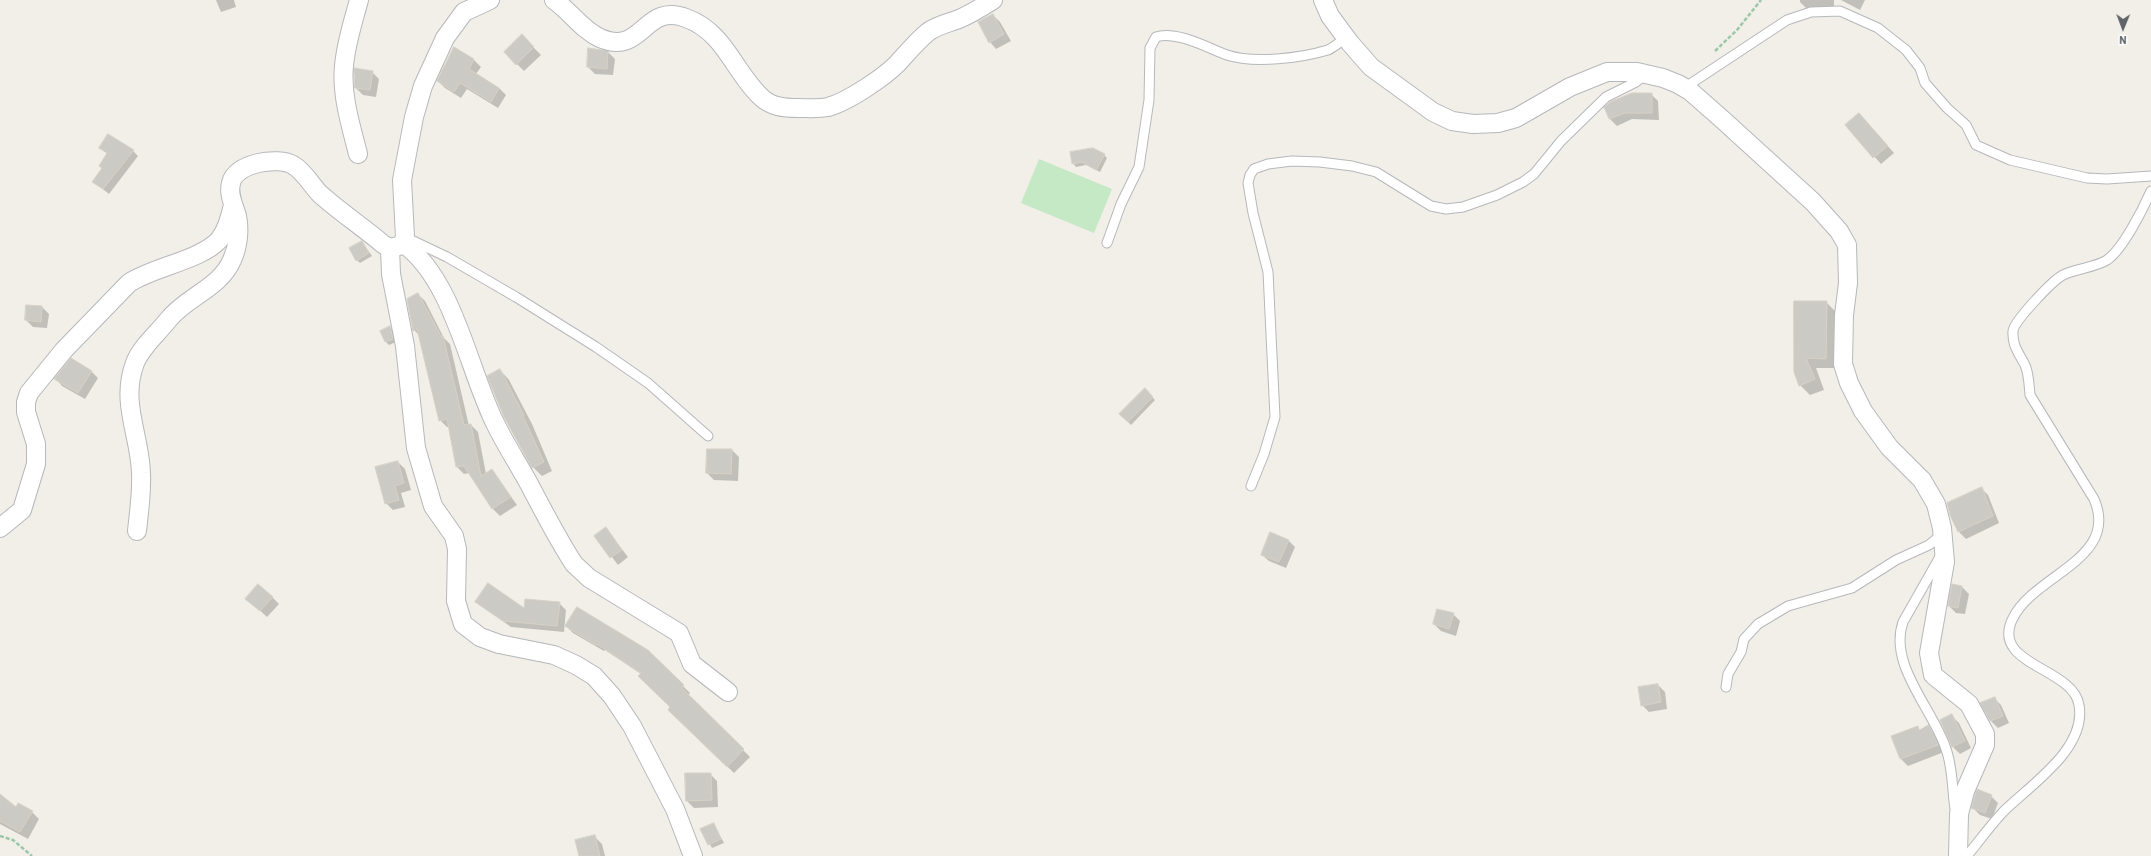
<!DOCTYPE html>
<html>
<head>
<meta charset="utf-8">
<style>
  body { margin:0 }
  #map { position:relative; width:2151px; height:856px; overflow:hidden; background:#f1efe8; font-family:Barlow,sans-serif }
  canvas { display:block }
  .north { position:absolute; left:2103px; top:8px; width:40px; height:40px; -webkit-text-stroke:3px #fff; paint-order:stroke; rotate:181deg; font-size:11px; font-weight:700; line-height:16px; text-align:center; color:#5f6368 }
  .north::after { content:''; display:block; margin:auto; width:14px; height:18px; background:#5f6368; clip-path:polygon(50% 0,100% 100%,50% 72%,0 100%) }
</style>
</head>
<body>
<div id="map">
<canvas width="2151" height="856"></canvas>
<div class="north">N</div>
</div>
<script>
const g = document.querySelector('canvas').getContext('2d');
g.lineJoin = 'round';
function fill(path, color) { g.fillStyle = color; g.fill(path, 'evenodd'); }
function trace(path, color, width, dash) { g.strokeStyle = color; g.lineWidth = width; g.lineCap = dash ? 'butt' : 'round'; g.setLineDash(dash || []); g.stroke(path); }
fill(new Path2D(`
  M1039,159L1112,189L1094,233L1021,203Z`), '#c5e8c5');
fill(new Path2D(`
  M216,0H234L236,7L221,12Z
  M1800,0H1834V11L1807,9L1800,2Z
  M1841,0H1865L1860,10Z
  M993,15L1000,22L1011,41L996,49L990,42Z
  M522,36L541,55L524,71L505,52Z
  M454,48L474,60L481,67L476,74L499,88L506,95L498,108L467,89L461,98L445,88L438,81Z
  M589,49L608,52L615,59L613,75L595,74L588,67Z
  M372,72L379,79L376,97L363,95L356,88Z
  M1651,94L1658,101L1659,120L1632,119L1617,126L1610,119Z
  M1859,114L1894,153L1881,164L1846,125Z
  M101,148L133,151L138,156L109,194L94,182L103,169L108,154Z
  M1104,155L1107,158L1100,172L1086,165L1076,167L1073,163Z
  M362,242L372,256L360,263L357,260Z
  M418,294L425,301L444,338L450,344L469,426L471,425L478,432L486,474L492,470L517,505L500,516L493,509L469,473L464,474L457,467L450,427H447L440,420L420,336L414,330Z
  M1826,302L1836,312V368H1816L1824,390L1810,395L1800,385L1795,372Z
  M42,307L49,314L47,328L33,327L26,320Z
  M390,327L393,330L396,342L389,345L386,342Z
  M500,370L509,380L532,424L552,471L542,476L533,467Z
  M91,371L98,378L85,399L62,386L56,379Z
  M1145,390L1155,400L1131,425L1120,414Z
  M732,450L739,457L738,481L714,480L707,473Z
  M398,462L405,469L411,490L401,493L405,507L393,510L386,503Z
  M1981,488L1988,495L1999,523L1966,539L1959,532L1951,515Z
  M606,529L628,557L618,565L596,536Z
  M1288,540L1295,547L1286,568L1269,561L1262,555Z
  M1953,585L1962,587L1969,594L1965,614L1956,613L1949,606Z
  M272,597L279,604L267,617L254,605Z
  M476,602L525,609L559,603L566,610L564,632L511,627Z
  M1453,614L1460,621L1456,636L1441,631L1434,624Z
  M566,626L647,651L690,693L688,695L750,757L734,773L669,710L672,708L641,674L605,650L604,651L573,633Z
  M1658,685L1665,692L1667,709L1649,712L1642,705Z
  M1994,698L2001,705L2009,723L1998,728L1991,721L1982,703Z
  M1952,716L1959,723L1971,748L1960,754L1953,747Z
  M1917,727L1920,730L1928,727L1935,734L1944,752L1908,766L1901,759L1892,737Z
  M710,774L717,781L718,807L694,808L687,801Z
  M0,795L16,809L32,812L39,819L28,839L0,824Z
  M1991,796L1998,803L1992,819L1980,815L1973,808Z
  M714,824L724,843L712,848L702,829Z
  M595,837L602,844L605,856H580Z`), '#0003');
const building = new Path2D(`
  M993,14L1004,34L989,43L978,22Z
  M522,34L534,47L516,65L504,52Z
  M454,47L474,59L469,69L499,88L491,102L460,83L454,92L437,81Z
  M588,48L608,51L607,69L587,67Z
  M354,68L373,71L370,90L355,88Z
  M1632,93H1652V113H1625L1609,119L1604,107L1610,102Z
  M1859,113L1888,146L1873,158L1845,125Z
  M108,134L134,150L103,189L92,182L102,168L99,166L107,153L99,148Z
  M1093,148L1105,154L1096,170L1082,162L1072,164L1070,152Z
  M362,241L369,253L356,261L349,248Z
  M418,293L441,336H443L464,425L471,424L481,476L492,469L511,497L492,509L464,466L456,467L447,419L439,421L417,329L413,331L407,299Z
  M1794,301H1827L1826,359L1806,358L1815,379L1799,386L1794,372Z
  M26,305L42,306L41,322L25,320Z
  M390,326L393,339L385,342L380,331Z
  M71,358L92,371L78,393L54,379Z
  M500,369L524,415L523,416L544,462L532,468L504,417L487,376Z
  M1145,388L1153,397L1128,422L1119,414Z
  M707,449H732L731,474L706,473Z
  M398,461L404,483L395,486L399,500L385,504L375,467Z
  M1982,487L1993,516L1958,532L1950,515L1947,503Z
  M606,527L622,550L610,558L594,536Z
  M1270,532L1289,540L1279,562L1261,555Z
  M488,583L524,608L525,599L560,602L557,626L503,621L475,602Z
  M258,584L273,597L260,611L245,599Z
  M1952,584L1962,586L1958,608L1948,606Z
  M577,607L648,650L684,685L682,688L744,749L727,767L668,710L670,707L638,676L641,673L597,644L596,645L565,626Z
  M1437,609L1454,613L1449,629L1433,624Z
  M1658,684L1661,702L1641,706L1638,687Z
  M1995,697L2003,716L1990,721L1980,703Z
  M1952,714L1965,741L1952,747L1940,720Z
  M1929,725L1938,745L1900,759L1891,736L1918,726L1919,730Z
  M685,773H711L712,800L686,801Z
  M1977,789L1992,795L1985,813L1971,808Z
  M0,794L16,807L18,803L33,811L20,832L0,821Z
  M714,823L721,839L708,845L700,829Z
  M595,835L600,856H579L575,840Z`);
fill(building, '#cccac5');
trace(building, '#d6d1c6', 1);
const service = new Path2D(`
  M1684,88L1787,20L1811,12L1840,11L1878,28L1906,50L1920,68L1925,83L1947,108L1966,125L1976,145L2010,160L2087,178L2107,179L2151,176
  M405,237L447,257L516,297L596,347L648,383L708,436
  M1107,243L1121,204L1139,167L1149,100L1150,48L1156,37C1176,30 1208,48 1227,55C1254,64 1301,58 1328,50C1334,47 1340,42 1346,38
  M1251,486L1264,454L1275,417L1268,272L1253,213L1248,183L1250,175L1254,169L1268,164L1292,161L1320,162L1352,166L1376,172L1431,206L1446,209L1463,207L1497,195L1523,182L1534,174L1561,141L1606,97L1636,82L1646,74
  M1941,555L1903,622C1888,665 1933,709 1946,749C1953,768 1952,790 1955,809
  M1726,687L1728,674L1741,652L1744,639L1758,624L1788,606L1852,588L1896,560L1929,545L1941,535
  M1967,856C1979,841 1990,826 2003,812C2030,785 2087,749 2079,705C2073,667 1989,665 2013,618C2035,574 2120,559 2094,499L2030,395C2029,385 2029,374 2025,365C2019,353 2012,346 2013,331C2014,321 2053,280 2063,275C2077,268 2094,268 2107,260C2123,249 2143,209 2151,191`);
const minor = new Path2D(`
  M554,0C570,11 582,30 600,38C643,57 643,2 686,18C725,32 734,72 761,97C771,107 785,108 798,108C808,108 818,109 828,107C847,102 883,78 897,64C907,53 917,41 928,32C937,25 949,23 959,19C971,14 982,7 993,0
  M1323,0L1330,16L1350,43L1371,67L1433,112L1452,121L1473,124L1498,123L1516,118L1570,87L1607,72H1637L1663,78L1678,84L1690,91L1723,120L1813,202L1839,231L1847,245L1848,283L1844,315L1843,364L1849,383L1863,411L1889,447L1922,480L1936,504L1942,528L1945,562L1929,653L1933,675L1969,704L1985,734V745L1965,791L1959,814L1958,856
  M358,154C351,126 341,95 344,66C346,43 353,22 359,0
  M404,244C453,280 468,367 494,421C504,442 517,462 528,482C543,510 557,538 574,564L589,578L679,633L692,664L728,692
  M390,248L391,274L405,346L416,448L433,506L454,536L457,549L456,601L463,624L480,637L499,644L554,655L576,665L594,676L612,696L632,726L675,809L693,856
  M0,528L22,510L36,464V444L26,412V402L29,393L64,350L129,283C153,267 201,260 219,240C227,230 230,217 233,205
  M137,531C139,512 142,492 141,473C140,435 120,402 135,363C141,347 158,333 168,320C186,297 220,288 232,260C238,247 240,230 237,216C234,205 228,195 231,183C235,163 278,156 293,165C305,172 311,185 320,194C340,212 363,227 384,245L391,248L402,245L405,237L402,180L414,117L423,86L445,38L464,12L490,0`);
trace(service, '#b5b8bc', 11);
trace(minor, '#b5b8bc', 20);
trace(new Path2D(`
  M1715,51L1737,30L1761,0
  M0,836L13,840L32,856`), '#9cc7a9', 2.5, [4, 2]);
trace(service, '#fff', 9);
trace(minor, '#fff', 18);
</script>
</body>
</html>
